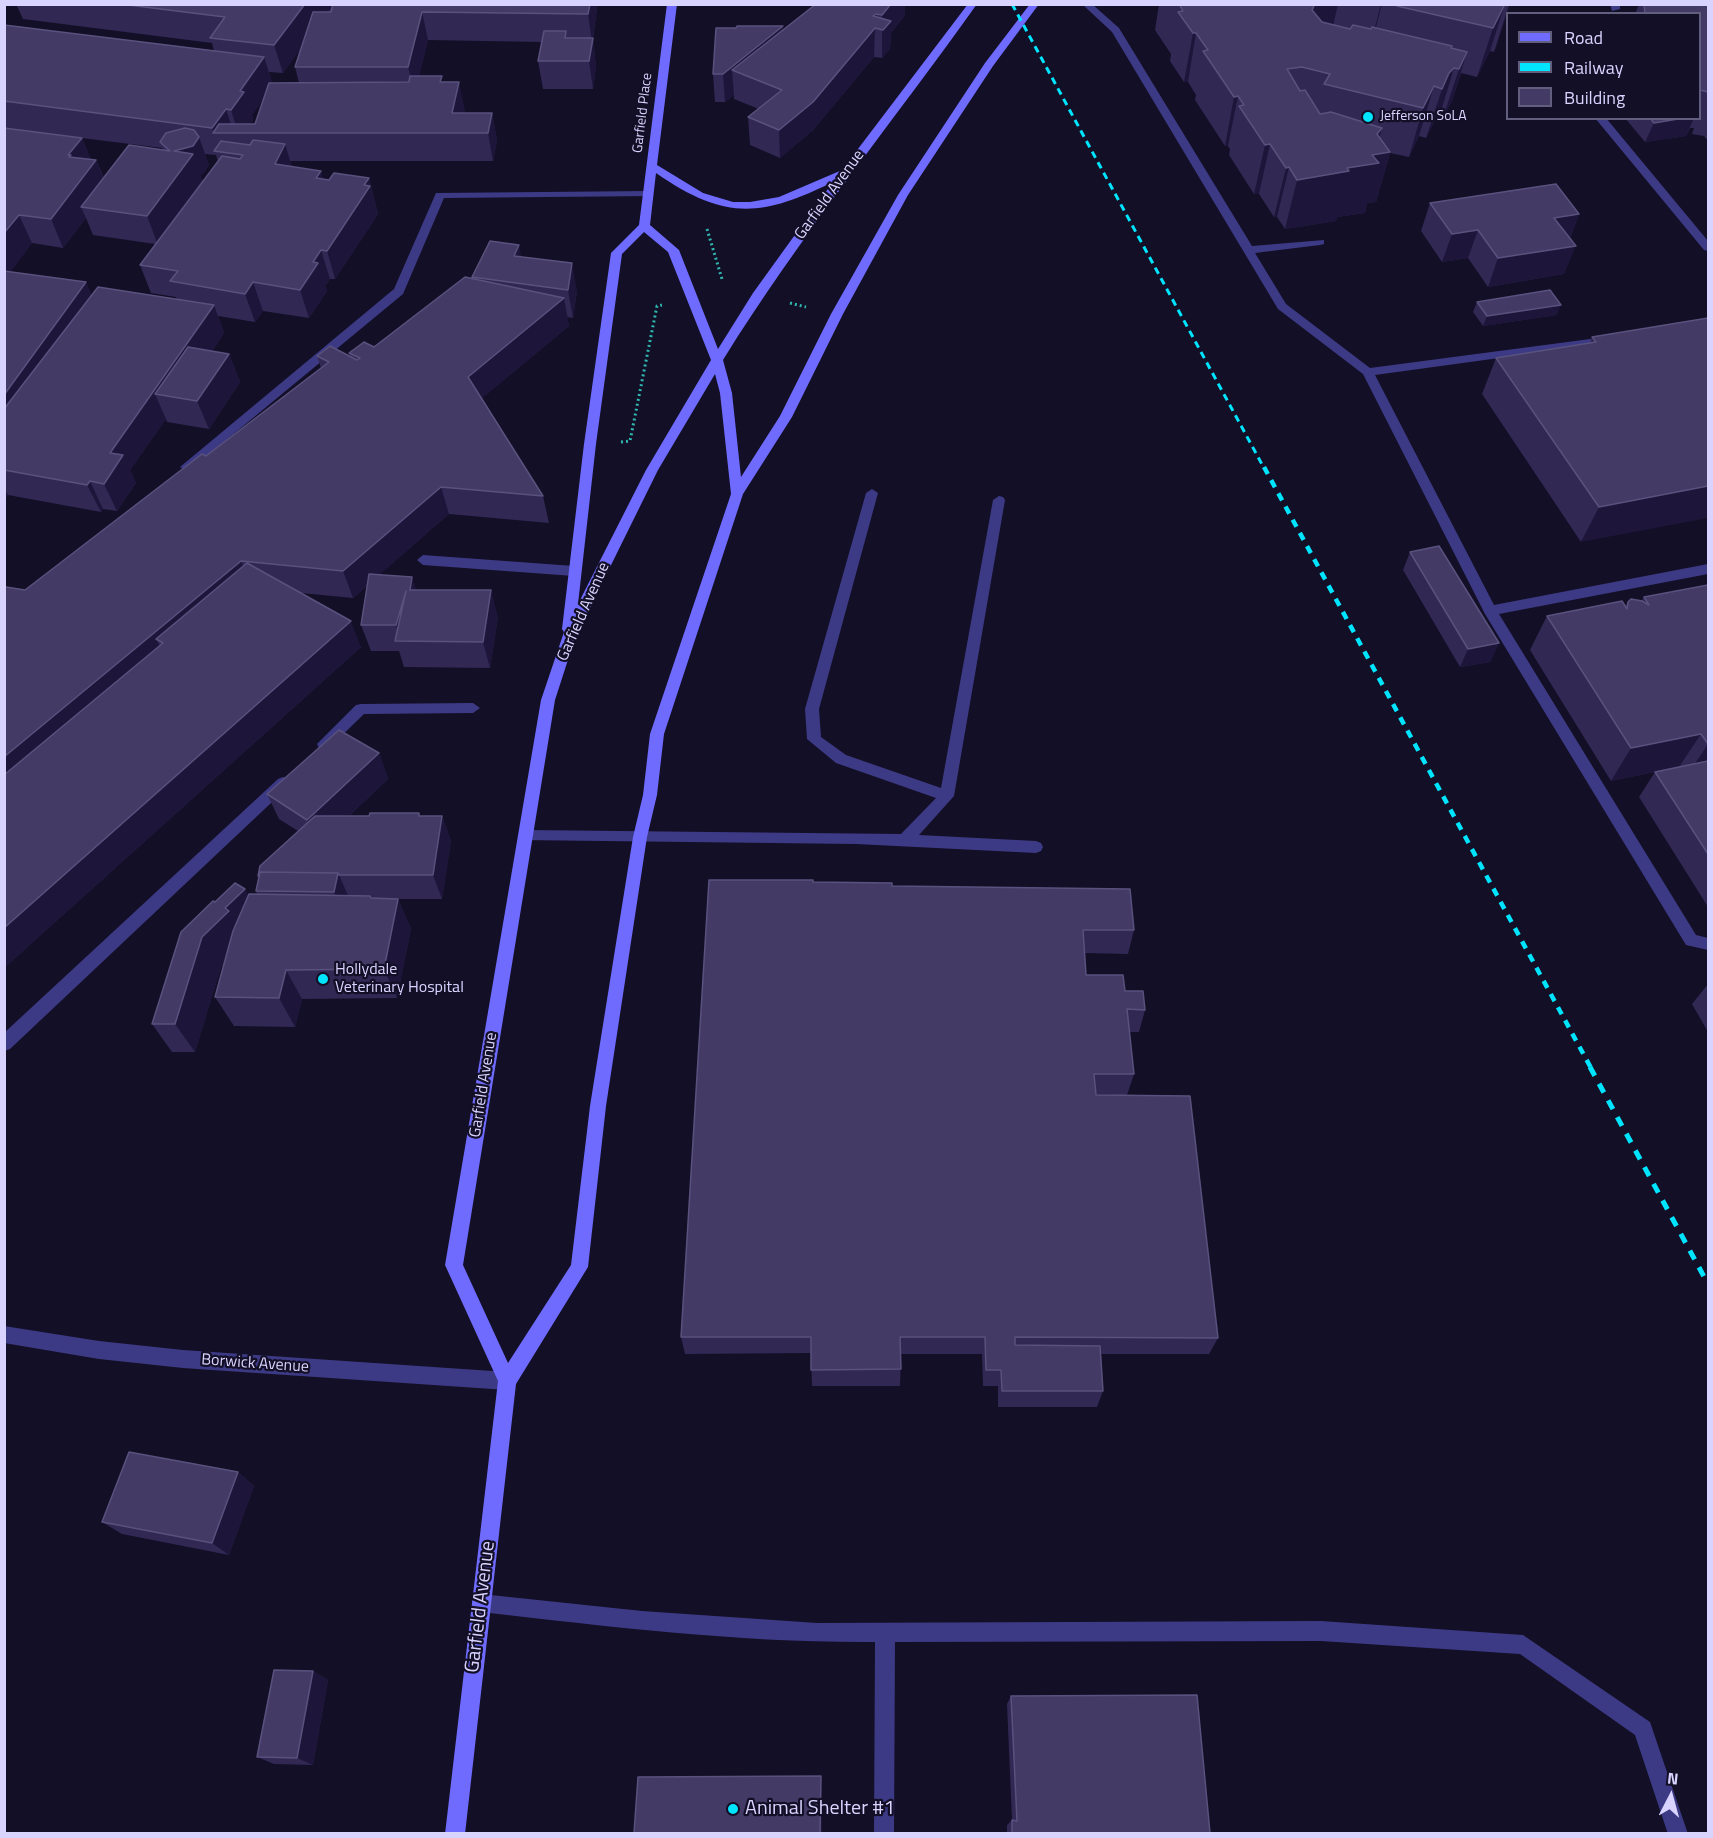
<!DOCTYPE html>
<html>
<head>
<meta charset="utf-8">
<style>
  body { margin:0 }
  #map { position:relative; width:1713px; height:1838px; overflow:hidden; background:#130f26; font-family:"Titillium Web",sans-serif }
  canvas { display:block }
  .frame { position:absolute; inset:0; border:6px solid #d9d4ff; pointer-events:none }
  .legend { position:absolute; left:1506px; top:12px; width:195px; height:108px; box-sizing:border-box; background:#130f26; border:2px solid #625e7d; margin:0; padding:8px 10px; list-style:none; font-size:18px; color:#d9d4ff }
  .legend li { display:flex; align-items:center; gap:12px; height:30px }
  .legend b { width:30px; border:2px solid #625e7d }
  .north { position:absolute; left:1641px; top:1766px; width:60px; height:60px; -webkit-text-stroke:4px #130f26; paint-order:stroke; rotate:6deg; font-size:16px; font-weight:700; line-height:24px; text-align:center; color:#d9d4ff }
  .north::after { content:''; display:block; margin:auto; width:21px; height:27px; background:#d9d4ff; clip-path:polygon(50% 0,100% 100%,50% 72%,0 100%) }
</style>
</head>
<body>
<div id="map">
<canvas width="1713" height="1838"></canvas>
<div class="frame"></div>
<ul class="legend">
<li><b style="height:8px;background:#6f6bff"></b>Road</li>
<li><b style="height:8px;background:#00e5ff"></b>Railway</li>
<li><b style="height:16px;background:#433a66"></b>Building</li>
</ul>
<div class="north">N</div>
</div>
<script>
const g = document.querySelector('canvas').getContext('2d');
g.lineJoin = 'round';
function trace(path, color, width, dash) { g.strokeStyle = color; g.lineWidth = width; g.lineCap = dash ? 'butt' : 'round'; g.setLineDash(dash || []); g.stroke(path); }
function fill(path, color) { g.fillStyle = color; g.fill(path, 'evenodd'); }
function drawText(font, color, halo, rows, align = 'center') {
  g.font = font + ' "Titillium Web",sans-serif'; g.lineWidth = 4.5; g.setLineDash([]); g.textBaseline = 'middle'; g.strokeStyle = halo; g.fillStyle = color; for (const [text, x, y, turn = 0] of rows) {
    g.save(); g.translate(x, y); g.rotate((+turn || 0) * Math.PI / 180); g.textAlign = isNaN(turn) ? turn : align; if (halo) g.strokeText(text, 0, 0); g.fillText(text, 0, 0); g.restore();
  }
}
trace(new Path2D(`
  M707,229L722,279
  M790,303L806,307
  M621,442L630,441L657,306L662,305`), '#2fb8b0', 3, [2, 3]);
fill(new Path2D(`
  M1082,4H1092L1119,28L1252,246L1324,240V244L1320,245L1255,253L1286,304L1370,368L1613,336L1615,339L1609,343L1375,375L1494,605L1708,564V574L1499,614L1696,935L1708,938V950L1686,945L1485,614L1363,374L1278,309L1112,32Z
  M1610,4H1620V9L1612,11Z
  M1595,118H1606L1708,241V251L1704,250Z
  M648,191L653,194L652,196L444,198L403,294L190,470L186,471L180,467L394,289L436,193Z
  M872,489L878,493L819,709L821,737L846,755L941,788L993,500L999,496L1003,497L1005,500L954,796L919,835L1036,841L1041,843L1043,847L1041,851L1036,853L856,844L520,840L518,836L520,832L525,830L901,834L936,798L836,763L807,739L805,709L866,493Z
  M423,555L574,566L580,571L574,576L423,565L417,560Z
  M473,703L480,708L473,713L364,714L329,748H319L317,744L356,705L361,704Z
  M283,777L288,779L290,783L288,787L10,1049L4,1051V1033L278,779Z
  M481,1594L642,1611L817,1623L1321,1621L1523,1635L1650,1722L1688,1834H1668L1635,1735L1520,1654L1321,1641L895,1642L894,1834H874L875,1642C743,1643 612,1627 481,1612L474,1610L472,1603L474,1596Z`), '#3d3a85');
fill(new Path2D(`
  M4,1326L99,1341L183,1350L507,1372L513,1375L516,1381L513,1387L507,1390L183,1368L99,1359L4,1343Z`), '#3d3a85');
fill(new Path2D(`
  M667,4H677L657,165L703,193L733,202H750L779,197L842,170L968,4H977C892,123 800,236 723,360L732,393L741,477L780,416L831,314L898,195L985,63L1030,4H1039L993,66L908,195L843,314L792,417L743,494L664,734L657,795L647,837L606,1106L588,1267L516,1384L465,1834H445L498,1381L445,1265L541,700L564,632L562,629L584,444L611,253L639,225ZM656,173C724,220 760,218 833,182L753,293L718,349L679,250L650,225ZM644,232L668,252L711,360L646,470L578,604L596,444L622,254ZM715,374L720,393L731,494L650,734L643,795L633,837L590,1106L571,1265L508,1363L463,1265L555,700L575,638L658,470Z`), '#6f6bff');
trace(new Path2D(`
  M1012,4L1264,468`), '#00e5ff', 3, [7, 5]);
trace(new Path2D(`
  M1264,467L1591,1068`), '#00e5ff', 4.5, [8, 7]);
trace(new Path2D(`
  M1590,1067L1708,1284`), '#00e5ff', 5, [10, 9]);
fill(new Path2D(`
  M16,4H596L597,9L593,38L596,67L593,89H543L538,61L542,42L428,40L419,76L443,82L465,111L464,113H492L497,141L493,161H290L292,167L323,179L329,180L369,178L378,214L335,279H330L325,286L327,291L309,318L263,311L255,322L218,316L224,333L212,351L229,354L240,382L209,429L167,422L166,419L130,470L136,483L117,511L103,509L101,512L8,495L4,500V25L214,51L212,43L23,19ZM300,49L295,67L299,83H272L269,72L283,73ZM263,99L255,124H250L253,120L252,115ZM82,138L162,148L163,150L104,178L96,160H91ZM205,154L216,155L218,162L203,182L200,175L203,174L209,165ZM86,218L93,235L155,244L140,265L151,293L176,297L177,299L92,295L10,272L32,243L63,248Z
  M816,4L905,15L891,33L890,49L882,58L874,57L813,130L780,158L750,145L748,117L759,109L734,99V95L725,102H715L713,74L783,31Z
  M1159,4H1510L1496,47L1494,52L1490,51L1477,77L1461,73L1452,101L1443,118H1439L1434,122L1426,138L1419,136L1409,157L1390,153L1376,202L1367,203L1365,213L1337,217L1336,221L1285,229L1277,217H1274L1259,194H1254L1229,155L1230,149L1228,146H1225L1195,100L1196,95L1188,82H1184L1170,61L1171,54L1155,30Z
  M1639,4H1708V141L1704,136L1692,134L1694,128H1690L1686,136L1645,142L1625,118H1700V14H1635Z
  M1430,203L1579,214L1570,238L1564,274L1488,287L1468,258L1442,262L1421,231Z
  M522,257L577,291L573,318L567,317L569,326L482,398L543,496L549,523L449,514L380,574L416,590L498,617L490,668L404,667L399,651H371L361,625L368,585L353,598L301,593L361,647L4,968L25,590L206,456L321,368L317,356H350L349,353L374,347L472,278V277Z
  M1477,302L1557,315L1483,326L1473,312Z
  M1708,318L1581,542L1482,394L1496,358L1590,343L1592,337Z
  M1410,552L1499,643L1490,662L1460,667L1403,570Z
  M1708,585V760H1706L1705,762L1708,761V907L1639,797L1655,772L1679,767L1611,781L1530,650L1547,616L1625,606L1628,602L1642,600L1644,597Z
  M379,753L388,779L349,816H442L451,841L442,899H398L411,929L397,998L302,999L295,1027L234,1026L215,997L224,963L221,967L195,1052H172L152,1024L215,902L257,894L256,891L259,878L258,876L298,831L279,819L267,794Z
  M813,882L892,886L1134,930L1128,954L1085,953L1086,975L1125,991L1145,1010L1139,1032H1129L1134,1074L1127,1095H1096L1218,1338L1209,1354H1101L1103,1391L1097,1407H998V1386H983L982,1354H901L900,1386H812L811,1353L685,1354L681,1337Z
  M1708,984V1032L1692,1004Z
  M238,1472L254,1486L229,1555L122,1534L102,1522Z
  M313,1671L328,1680L313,1765L274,1764L257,1757Z
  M1011,1696L1210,1833H1007V1825L1012,1820L1007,1704Z`), '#312854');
fill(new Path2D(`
  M305,4H334L283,73L274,45Z
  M590,4H596L597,9L592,42L588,14Z
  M891,4H905V15L891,33L890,49L882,58V15Z
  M1315,4H1338L1331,35L1312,10Z
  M1381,4H1382L1370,50L1368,54Z
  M1505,4L1490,51L1477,77L1493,28Z
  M1509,4H1510L1496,47L1494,52Z
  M422,12L428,40L415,95L408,67Z
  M876,14V29L875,28L874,57L813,130L780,158L779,130Z
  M783,26L784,54L732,70L734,95L725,102L723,74Z
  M1193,33H1196L1188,82H1184Z
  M593,38L596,67L593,89L589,61Z
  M1467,52L1452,101L1443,118L1459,69Z
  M264,57L273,85L252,115L253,120L244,133H238L231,110L240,91Z
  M1454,68L1439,118L1434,122L1426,138L1442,89L1449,73Z
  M459,82L465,111L460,133L452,113Z
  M1434,86L1419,136L1409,157L1423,108Z
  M1238,96L1228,146H1225L1234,97Z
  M226,109L234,133H214L212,128Z
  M492,113L497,141L493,161L488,133Z
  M1684,118H1694L1686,136L1645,142L1654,123Z
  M1382,128L1375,154L1390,152L1376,202L1367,203L1365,213L1337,217L1336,221L1285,229L1297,180L1347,168Z
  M199,137L209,165L203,174L200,175L203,182L158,245L147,216L174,151Z
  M82,138L93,165L96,160L108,189L81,207L86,218L63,248L51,219L68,155Z
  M285,144L294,173L275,164Z
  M1270,144L1259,194H1254L1265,145Z
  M1289,167L1277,217H1274L1286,168Z
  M321,171L329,199L316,178Z
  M369,178L378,214L335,279L327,251Z
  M1579,214L1568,242L1554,218Z
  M19,215L32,243L5,279L4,233Z
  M1478,230L1468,258L1442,262L1452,234Z
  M519,245L525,273L519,284L514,256Z
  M1576,246L1564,274L1488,287L1498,258Z
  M321,250L330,279L325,286L327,291L309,318L300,290L313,262Z
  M572,263L577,291L573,318L568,290Z
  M86,282L99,310L4,443V395Z
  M253,282L263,311L255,322L245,294Z
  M564,298L569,326L475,404L468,377Z
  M214,305L224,333L180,398L155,394L166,419L130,470L136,483L117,511L104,484L110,453Z
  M1561,305L1557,315L1483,326L1487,316Z
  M229,354L240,382L209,429L197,401Z
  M90,481L103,509L101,512L87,485Z
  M1708,486V518L1581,542L1599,507Z
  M441,487L449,514L353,598L343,571Z
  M4,488L8,495L4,500Z
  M241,561L253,588L163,643L156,639L167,660L4,797V757Z
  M412,577L421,604L410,590Z
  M491,590L498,617L490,668L483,642Z
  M406,591L401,641L396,625Z
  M351,621L361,647L4,968V928Z
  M1499,643L1490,662L1460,667L1468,649Z
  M1701,734L1679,767L1611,781L1631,748Z
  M1708,735V760H1706L1696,775L1686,777L1708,744Z
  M379,753L388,779L318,845L307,820Z
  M442,816L451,841L442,899L433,875Z
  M338,873L352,904L348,922L334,892Z
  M245,889L262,919L246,941L221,967L195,1052L175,1024L202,937L225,908Z
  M398,899L411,929L397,998L384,969Z
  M286,970L302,999L295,1027L279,998Z
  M238,1472L254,1486L229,1555L212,1543Z
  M313,1671L328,1680L313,1765L297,1758Z
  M821,1776L822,1784V1833H820Z`), '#1d163a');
const building = new Path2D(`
  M120,4H305L274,45L210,38L225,17Z
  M333,4H590L588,14L422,12L408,67H295L313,12H331Z
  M816,4H891L882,15L876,14L873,16L891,21L883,30L875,28L813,102L779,130L748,117L782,90L732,70Z
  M1179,4H1315L1312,10L1322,22L1350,29L1353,25L1371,29L1372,27L1452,46L1451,48L1467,52L1459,69L1454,68L1449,73L1442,89L1434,86L1423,108L1324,84L1330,74L1302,67L1287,69L1300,91L1305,90L1320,114L1331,112L1382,128L1377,134L1390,152L1372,155L1379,163L1347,168L1349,171L1297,180L1289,167L1286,168L1270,144L1265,145L1239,106L1244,105L1238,96L1234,97L1203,51L1208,50L1196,33H1193L1178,12L1183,11Z
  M1398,4H1505L1493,28L1397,6Z
  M1644,4H1708V92L1700,90V14H1645Z
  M4,25L264,57L240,91L244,92L231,110L226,109L212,128L4,101Z
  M737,26H783L723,74H713L716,28H736Z
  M544,31H566L565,38H593L589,61H538Z
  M410,76H442L440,82H459L452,113H492L488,133H213L219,124H255L269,83L409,82Z
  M1650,118H1684L1654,123Z
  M4,128L82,138L68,155H71L69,157L96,160L51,219L19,215L4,233Z
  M185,128L194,130L199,137L193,146L174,151L193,154L147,216L81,207L129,145L170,151L160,142L166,133Z
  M253,140L285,144L275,164L321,171L316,178L329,180L334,173L369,178L364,185L370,186L327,251L321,250L313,262L318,263L300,290L253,282L245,294L170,281L178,271L140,265L222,156L240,159L243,155L214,151L221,141L250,145Z
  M1556,184L1579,214L1554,218L1576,246L1498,258L1478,230L1452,234L1430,203Z
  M490,241L519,245L514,256L572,263L568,290L472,277Z
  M4,271L86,282L4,395Z
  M465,277L564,298L468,377L543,496L441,487L343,571L241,561L4,757V589L6,587L25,590L202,454L206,456L329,362L317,356L330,346L357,360L360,358L349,353L364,342L374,347Z
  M98,287L214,305L110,453L123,455L104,484L90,481L87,485L4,470V409Z
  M1550,290L1561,305L1487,316L1477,302Z
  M1708,318V486L1599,507L1496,358L1596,342L1592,337Z
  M188,347L229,354L197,401L155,394Z
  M1439,546L1499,643L1468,649L1410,552Z
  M247,563L351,621L4,928V775L163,643L156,639Z
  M369,574L412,577L410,590H491L483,642L395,641L406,591L396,625H361Z
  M1708,585V744L1701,734L1631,748L1547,616L1622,601L1627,609L1628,602L1631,599L1642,601L1649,605L1644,597Z
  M339,730L379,753L307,820L267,794Z
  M1708,761V854L1655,772Z
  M370,813H419V816H442L433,875H339L338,873L260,872L259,876H258L260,866L315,816H369Z
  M260,872L338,873L334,892L256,891Z
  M709,880H813V882L892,883V886L1130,889L1134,930H1083L1086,975H1123L1125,991H1143L1145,1010L1127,1009L1134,1074H1094L1096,1095L1190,1096L1218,1338L1015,1337V1345L1100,1346L1103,1391H1002L1001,1370H986L985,1337H900L901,1369L811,1370V1337H681Z
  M235,883L245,889L225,908L229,911L202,937L175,1024H152L181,932L213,901L215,902Z
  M249,894L370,896L371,898L398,899L384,969L286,970L279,998L215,997L233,931Z
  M129,1452L238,1472L212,1543L102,1522Z
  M274,1670L313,1671L297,1758L257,1757Z
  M1197,1695L1210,1833H1012V1820L1017,1821L1011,1696Z
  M821,1776L820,1833H634L638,1777Z`);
fill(building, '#433a66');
trace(building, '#5a527e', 1.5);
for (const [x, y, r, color] of [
  [1368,117,6,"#00e5ff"],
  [323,979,6,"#00e5ff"],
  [733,1809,6,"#00e5ff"]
]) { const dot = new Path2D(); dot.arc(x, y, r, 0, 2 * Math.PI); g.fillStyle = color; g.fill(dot); trace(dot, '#130f26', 2); }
drawText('14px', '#d9d4ff', '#130f26', [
  ["Garfield Place",643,113,-83]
]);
drawText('14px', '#d9d4ff', '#130f26', [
  ["Jefferson SoLA",1380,117]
], 'left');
drawText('16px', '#d9d4ff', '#130f26', [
  ["Garfield Avenue",830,195,-54],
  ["Garfield Avenue",584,612,-66],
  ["Garfield Avenue",484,1085,-81],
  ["Borwick Avenue",255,1364,4]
]);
drawText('16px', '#d9d4ff', '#130f26', [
  ["Hollydale",335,970],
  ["Veterinary Hospital",335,988]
], 'left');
drawText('20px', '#d9d4ff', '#130f26', [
  ["Garfield Avenue",481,1607,-83]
]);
drawText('20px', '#d9d4ff', '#130f26', [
  ["Animal Shelter #1",745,1809]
], 'left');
</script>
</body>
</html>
